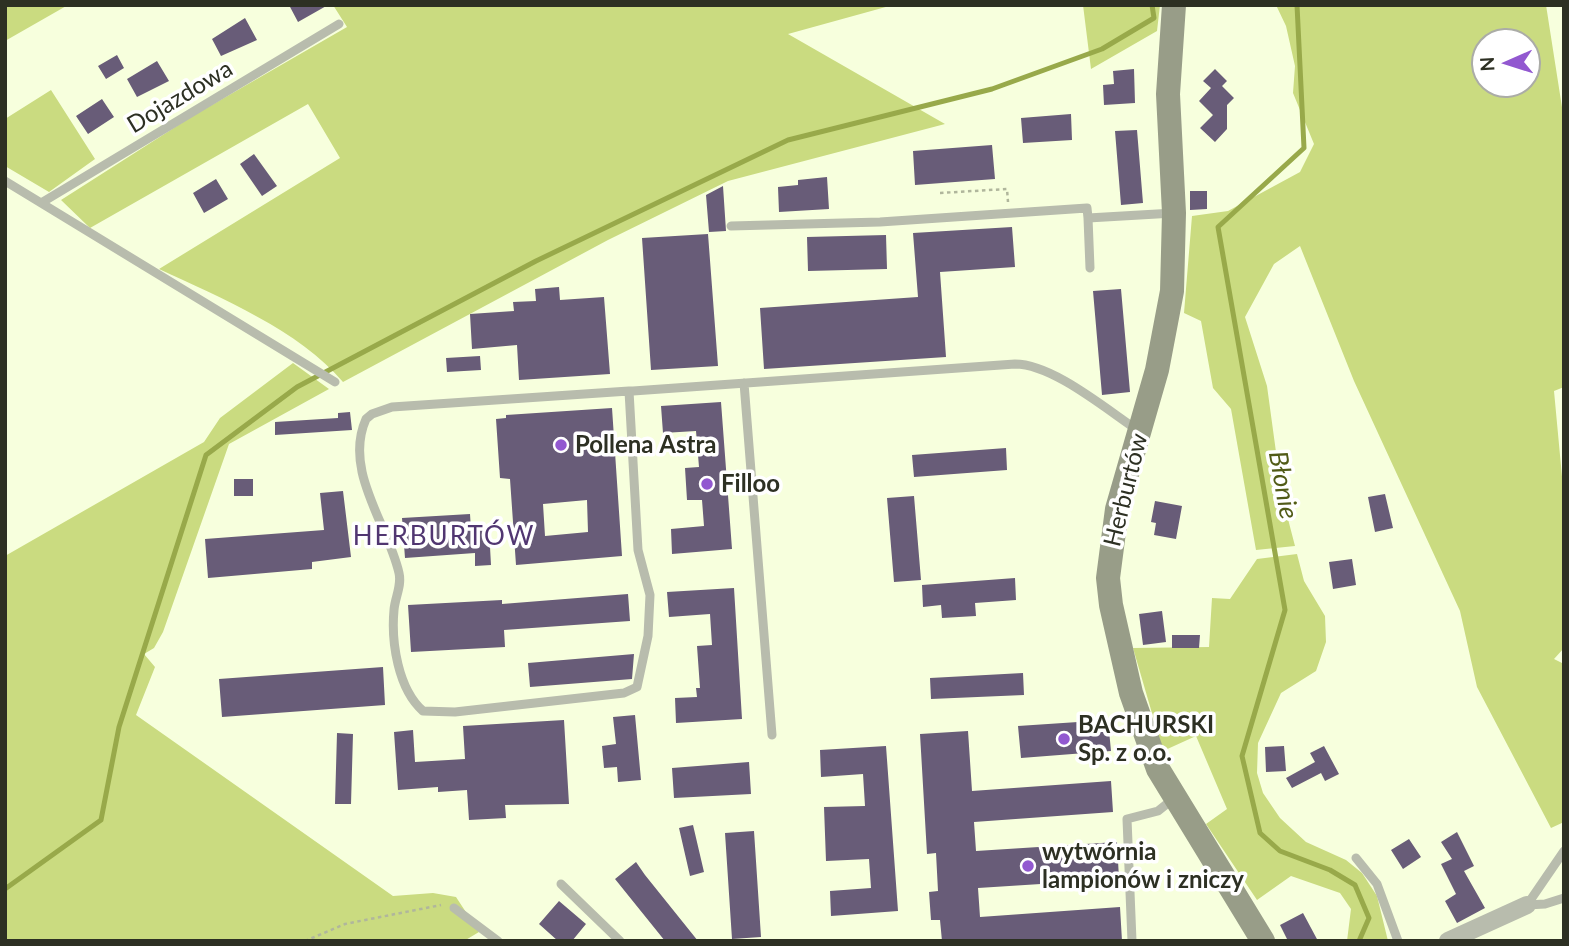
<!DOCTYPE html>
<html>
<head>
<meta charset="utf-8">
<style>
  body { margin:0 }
  #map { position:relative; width:1569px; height:946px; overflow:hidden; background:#f7ffdd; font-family:Lato,sans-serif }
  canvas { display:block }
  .frame { position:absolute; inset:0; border:7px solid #2d3023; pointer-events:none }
  .north { position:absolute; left:1471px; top:28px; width:70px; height:70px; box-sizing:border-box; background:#fff; border:2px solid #abaca7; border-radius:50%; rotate:267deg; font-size:19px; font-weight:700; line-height:28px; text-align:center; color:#2d3023 }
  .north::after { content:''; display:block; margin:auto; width:24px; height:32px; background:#9258d0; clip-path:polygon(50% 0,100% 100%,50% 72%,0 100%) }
</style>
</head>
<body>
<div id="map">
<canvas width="1569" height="946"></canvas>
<div class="frame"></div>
<div class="north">N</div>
</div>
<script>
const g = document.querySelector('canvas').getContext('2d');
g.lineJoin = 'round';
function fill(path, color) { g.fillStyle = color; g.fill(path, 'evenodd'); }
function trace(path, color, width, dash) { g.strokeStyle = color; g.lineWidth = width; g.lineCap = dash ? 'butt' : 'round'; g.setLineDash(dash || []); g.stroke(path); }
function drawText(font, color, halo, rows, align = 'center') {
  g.font = font + ' Lato,sans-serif'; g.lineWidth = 7; g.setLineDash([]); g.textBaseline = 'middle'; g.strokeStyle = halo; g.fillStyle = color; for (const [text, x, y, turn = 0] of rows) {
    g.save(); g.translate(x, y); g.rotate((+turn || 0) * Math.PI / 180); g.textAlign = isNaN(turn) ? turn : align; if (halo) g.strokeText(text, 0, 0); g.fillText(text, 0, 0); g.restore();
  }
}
fill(new Path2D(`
  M5,5H68L5,41Z
  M333,5H893L788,34L945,124L728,181L608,240L343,382C299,330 221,298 159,269L340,158L308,104L90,228L61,200L191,117L347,27Z
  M1083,5H1160L1157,31L1091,69Z
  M1276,5H1546L1564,120V387L1554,391L1564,498V648L1554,659L1564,664V822L1551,828L1477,687L1460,611L1354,381L1300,246L1274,264L1245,317L1267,386L1282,496L1295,546L1256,550L1231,409L1213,388L1201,321L1184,313L1192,216L1228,211L1300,172L1314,144L1293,93L1295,66L1286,26ZM1485,42H1527V84H1485Z
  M51,90L95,159L49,192L5,166V119Z
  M293,363L329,389L229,444L163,632L154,648L144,654L155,667L136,715L393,896L433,893L456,897L479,932L464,941H5V556L204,442L220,418Z
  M1297,554L1304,581L1325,616L1326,642L1316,671L1281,693L1258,743L1257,773L1263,793L1280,818L1306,842L1346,860L1362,873L1377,896L1388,941H1347L1351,909L1340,893L1291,876L1257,900L1206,824L1227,809L1196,736L1163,751L1133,648L1209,647L1212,598L1230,599L1257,559Z`), '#cadb80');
trace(new Path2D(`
  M1297,5L1304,148L1218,227L1285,610L1242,756L1260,833L1280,851L1330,870L1355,885L1369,918L1359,941
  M5,889L101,820L119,727L206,455L297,387L536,261L788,140L992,89L1102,49L1154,18L1152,5`), '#98a94a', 5);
fill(new Path2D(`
  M289,5H328L298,22Z
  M245,18L257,40L221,56L212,39Z
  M117,55L124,68L106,79L98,66Z
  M157,61L169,81L137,97L127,79Z
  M1134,69L1135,103L1104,105L1103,85L1114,84L1113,71Z
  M1215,69L1227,81L1222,86L1234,98L1227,105V129L1215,142L1200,128L1213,115L1199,101L1211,88L1203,81Z
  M102,99L114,117L88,134L76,116Z
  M1071,114L1072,140L1023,143L1021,118Z
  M1137,130L1143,203L1121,205L1115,131Z
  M992,145L995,179L915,185L913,151Z
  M254,154L277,186L262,196L240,164Z
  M827,177L829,209L779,212L778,187L798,185V180Z
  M216,179L228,199L204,213L193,193Z
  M723,186L726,231L709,232L706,195Z
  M1190,191H1207V209L1190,210Z
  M1012,227L1015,267L940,272L946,357L764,369L760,308L918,297L913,233Z
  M708,234L718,366L651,370L642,238Z
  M886,235L887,269L808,271L807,237Z
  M559,287L560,300L604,297L610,374L519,380L517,345L472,349L470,314L514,311L513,302L536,301L535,289Z
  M1121,289L1130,392L1102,395L1093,291Z
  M480,356L481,370L447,372L446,358Z
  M721,402L732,549L672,554L671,529L704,526L702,500H687L685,468L699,467L696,431L663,433L661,406Z
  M612,408L622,556L516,565L510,479L500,478L496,419L506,418V415ZM587,500L588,532L545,536L543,504Z
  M350,412L352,430L275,435V422L338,418V413Z
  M1006,448L1007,470L914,477L912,455Z
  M234,479H253V496H234Z
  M343,491L351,557L312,562V569L208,578L205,539L324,530L320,493Z
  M1385,494L1393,528L1375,532L1368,497Z
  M914,496L921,580L894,582L887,498Z
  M1155,501L1182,506L1176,539L1154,535L1156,523L1151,522Z
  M470,514L471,530L489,529L491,565L475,566V553L405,558L402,518Z
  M1352,559L1356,585L1333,589L1329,562Z
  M1015,578L1016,600L975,603L976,616L942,618L941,605L923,607L922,585Z
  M734,588L742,719L676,723L675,698L697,697L696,688H700L697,646L712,645L710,614L669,617L667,592Z
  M628,594L630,621L504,630L505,647L411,652L408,605L502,600V604Z
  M1162,611L1166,642L1143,645L1139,614Z
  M1172,635H1200L1199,648H1172Z
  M634,654L632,679L530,687L528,663Z
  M383,667L385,705L222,717L219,679Z
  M1023,673L1024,695L931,699L930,678Z
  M635,715L641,780L618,782L617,767L604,768L602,746L616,744L613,717Z
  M564,720L569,804L505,805L506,818L469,820L467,790L438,792V787L398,790L394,732L413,730L415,762L465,759L463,726Z
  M1108,720L1111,751L1021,758L1018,726Z
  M968,731L972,791L1111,781L1113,812L974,822L976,851L1117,842L1119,879L978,888L980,917L1120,907L1122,941H942L940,920H931L929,892L938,891L936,853L927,854L920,734Z
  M337,733L353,734L351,804H335Z
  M886,746L898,911L831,916L830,891L871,888L869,859L826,861L824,807L865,806L863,774L821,777L820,750Z
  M1284,746L1286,771L1266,772L1265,747Z
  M1324,746L1339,774L1325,781L1321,773L1292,788L1286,778L1315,762L1310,753Z
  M749,762L751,794L674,798L672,768Z
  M693,825L704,872L690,876L679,828Z
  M754,831L761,937L732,939L725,833Z
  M1457,832L1474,866L1464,871L1485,908L1457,923L1445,901L1456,894L1441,864L1452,859L1441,842Z
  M1409,839L1421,857L1403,869L1391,850Z
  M636,862L645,875L698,941H665L615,879Z
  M559,901L586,924L572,941H558L539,924Z
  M1303,913L1318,941H1288L1280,925Z`), '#685c78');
trace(new Path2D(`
  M940,193L1007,189L1008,202
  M305,941L345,924L441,905`), '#b0b69c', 2.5, [3.5, 3.5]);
trace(new Path2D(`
  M5,181L335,382
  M41,203L339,24
  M1088,218L1090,268
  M731,226L880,222L1087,208L1088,218L1174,213
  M744,383L772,735
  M629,391L638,550L650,595L648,636L637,687L624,693L455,712L423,711C398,689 391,642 394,610C395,597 402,586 399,573C388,524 343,471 366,419L372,414L392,407L629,391H633L1015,364C1053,364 1107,410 1139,431
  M1356,858L1377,884L1398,941
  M561,884L620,941
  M1527,905L1564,851
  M1527,905L1545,904L1564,898
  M454,908L498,941
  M1132,941L1127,819L1158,811L1173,799`), '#b8bcad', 9);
trace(new Path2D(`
  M1448,941L1527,905`), '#b8bcad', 18);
trace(new Path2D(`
  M1174,5L1168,94L1174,213L1172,291L1157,370L1117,509L1108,578L1111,605L1131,693L1158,769L1263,941`), '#989d88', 24);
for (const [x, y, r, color] of [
  [561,445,7,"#9258d0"],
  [707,484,7,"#9258d0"],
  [1064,739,7,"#9258d0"],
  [1028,866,7,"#9258d0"]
]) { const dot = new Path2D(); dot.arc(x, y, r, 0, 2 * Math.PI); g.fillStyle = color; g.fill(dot); trace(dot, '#fff', 2.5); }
drawText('24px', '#2d3023', '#fff', [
  ["Dojazdowa",180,97,-31],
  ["Herburtów",1126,490,-76]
]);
drawText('bold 24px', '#2d3023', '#fff', [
  ["Pollena Astra",575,445],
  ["Filloo",721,484],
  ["BACHURSKI",1078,725],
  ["Sp. z o.o.",1078,753],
  ["wytwórnia",1042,852],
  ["lampionów i zniczy",1042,880]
], 'left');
drawText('italic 26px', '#515b17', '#fff', [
  ["Błonie",1283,485,80]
]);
g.letterSpacing = '2px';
drawText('26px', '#513671', '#fff', [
  ["HERBURTÓW",444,537]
]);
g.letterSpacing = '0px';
</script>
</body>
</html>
